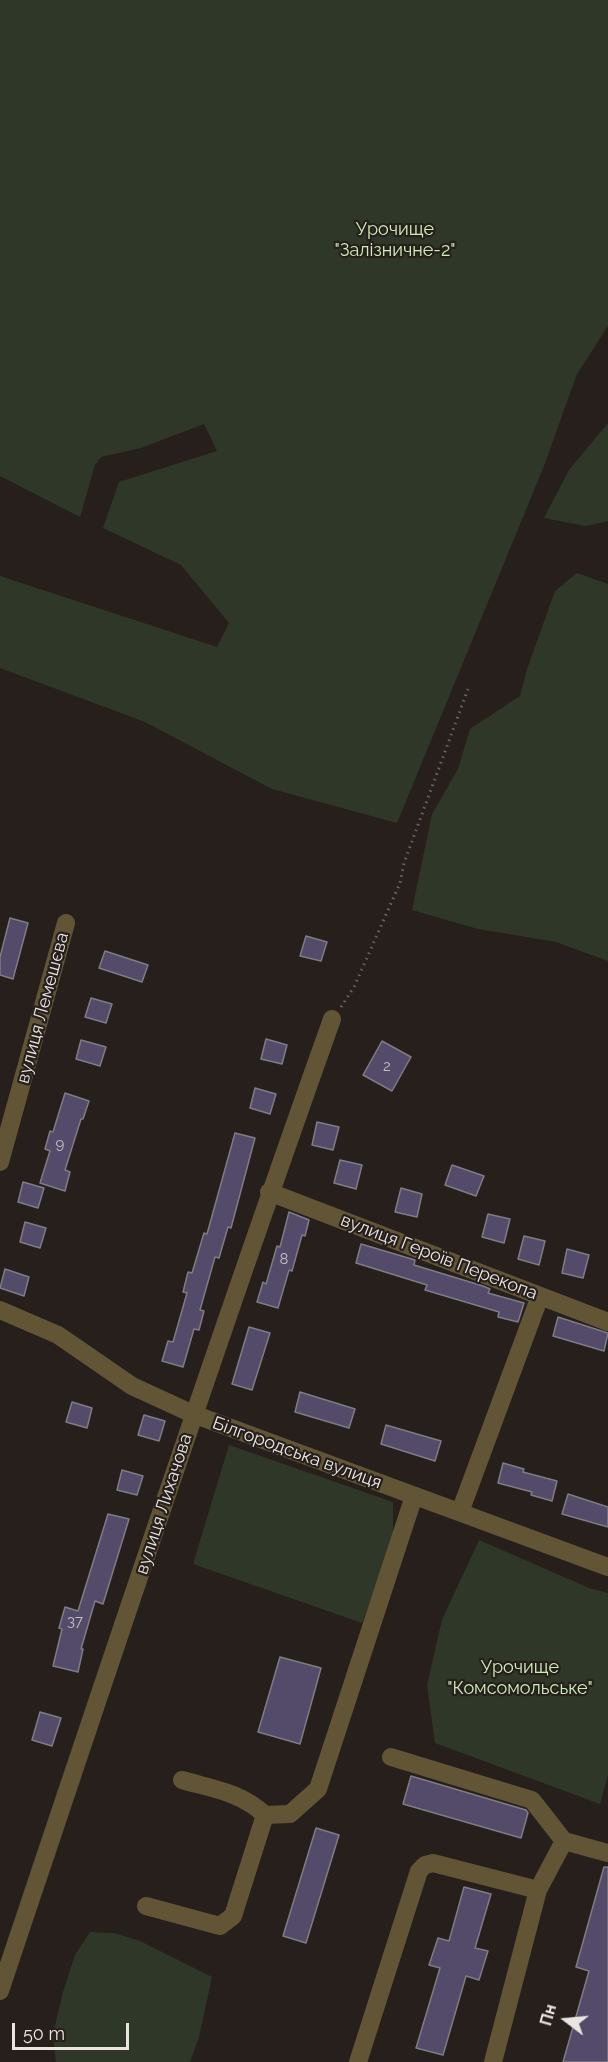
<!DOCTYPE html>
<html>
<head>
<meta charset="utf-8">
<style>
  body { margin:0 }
  #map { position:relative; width:608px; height:2062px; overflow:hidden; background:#261f1c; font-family:Raleway,sans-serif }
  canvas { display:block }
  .north { position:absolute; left:536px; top:1990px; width:60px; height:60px; -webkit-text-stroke:4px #261f1c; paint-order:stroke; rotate:286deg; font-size:16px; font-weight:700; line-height:24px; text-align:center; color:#eae5e3 }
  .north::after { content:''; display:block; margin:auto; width:21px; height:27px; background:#eae5e3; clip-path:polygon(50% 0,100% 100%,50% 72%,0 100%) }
  .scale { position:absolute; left:12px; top:2023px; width:117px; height:27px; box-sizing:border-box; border:3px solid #eae5e3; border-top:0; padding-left:8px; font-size:18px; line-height:21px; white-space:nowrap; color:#eae5e3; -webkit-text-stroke:4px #261f1c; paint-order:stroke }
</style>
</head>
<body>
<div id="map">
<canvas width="608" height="2062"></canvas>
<div class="north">Пн</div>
<div class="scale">50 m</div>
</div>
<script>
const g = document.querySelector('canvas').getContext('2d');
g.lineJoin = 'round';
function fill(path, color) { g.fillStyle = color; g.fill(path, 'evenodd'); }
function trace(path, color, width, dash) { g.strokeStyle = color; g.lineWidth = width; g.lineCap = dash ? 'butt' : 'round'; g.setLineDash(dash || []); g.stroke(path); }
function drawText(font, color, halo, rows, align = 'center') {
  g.font = font + ' Raleway,sans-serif'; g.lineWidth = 4.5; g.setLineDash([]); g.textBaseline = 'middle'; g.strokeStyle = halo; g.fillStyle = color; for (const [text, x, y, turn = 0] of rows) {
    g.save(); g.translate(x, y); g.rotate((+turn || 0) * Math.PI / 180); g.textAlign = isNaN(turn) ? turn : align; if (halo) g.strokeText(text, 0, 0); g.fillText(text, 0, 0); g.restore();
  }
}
fill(new Path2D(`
  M0,0H608V326L577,374L544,466L397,823L272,789L145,722L0,668V576L217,647L229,623L181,565L103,528L119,482L217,451L204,424L141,448L101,457L95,465L80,517L0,476Z
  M608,423V521L586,526L544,518L569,470Z
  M577,573L608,584V961L556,942L478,929L412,910L432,814L458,769L470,729L520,696L527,669L555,591Z
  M229,1445L393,1502V1541L362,1623L193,1564Z
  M479,1540L589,1588L608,1593V1775L600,1804L435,1743L427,1685L442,1620Z
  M90,1932L114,1933L140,1941L212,1977L199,2037L190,2062H56L53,2034L63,1992L75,1955Z`), '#2f3828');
const building = new Path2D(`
  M10,918L28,923L13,979L0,975V957Z
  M306,936L327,942L321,961L300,956Z
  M105,951L148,965L142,982L99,968Z
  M91,998L112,1004L106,1023L85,1017Z
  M266,1039L287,1045L282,1064L261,1059Z
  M81,1040L106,1047L100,1066L76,1059Z
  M382,1041L411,1057L392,1091L363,1075Z
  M255,1088L276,1094L270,1114L250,1108Z
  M65,1093L89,1101L83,1119H81L65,1170L70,1172L65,1191L40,1183L50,1151L45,1149L50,1131L53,1132Z
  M317,1122L339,1127L333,1150L312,1145Z
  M235,1133L255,1138L231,1228L228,1227L219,1258L215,1257L200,1310L204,1311L199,1330L194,1329L183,1367L162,1361L168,1341L173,1342L187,1293L183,1292L188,1272L192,1273L204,1233L207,1234Z
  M340,1160L362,1165L356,1189L334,1183Z
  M452,1165L484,1176L476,1196L445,1185Z
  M23,1182L44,1188L38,1208L18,1202Z
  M401,1188L422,1194L417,1217L395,1212Z
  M289,1212L309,1220L305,1236L302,1235L292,1271L289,1270L278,1308L257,1302L263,1282L266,1284L277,1246L280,1247Z
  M488,1214L510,1219L504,1243L482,1237Z
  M25,1222L46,1228L40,1248L20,1242Z
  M524,1236L545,1241L539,1265L518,1259Z
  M361,1244L415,1260L414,1265L483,1286L490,1289L488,1293L524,1303L518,1322L498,1317L499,1312L425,1290L427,1285L356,1263Z
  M567,1249L589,1255L583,1278L562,1273Z
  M5,1269L29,1277L24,1296L0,1288Z
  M558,1317L608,1333L604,1351L553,1336Z
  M249,1327L270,1333L252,1390L232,1384Z
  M300,1392L355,1409L349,1428L295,1412Z
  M72,1402L92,1408L87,1428L66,1422Z
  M144,1415L165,1421L159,1441L138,1435Z
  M386,1425L441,1441L435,1461L381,1444Z
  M503,1463L524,1469L523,1472L557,1481L552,1501L531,1495L532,1492L498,1483Z
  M122,1470L143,1476L137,1495L117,1490Z
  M568,1494L608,1507V1527L562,1514Z
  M108,1514L129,1519L103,1604L95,1601L81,1649H83L78,1672L53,1666L62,1629L59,1628L65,1607L78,1611Z
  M280,1657L321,1668L300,1744L258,1732Z
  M40,1712L61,1718L52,1746L32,1740Z
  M411,1776L526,1810L528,1813L521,1838L403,1804Z
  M316,1828L339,1835L306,1943L283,1936Z
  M604,1867H608V2062H563L589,1971L576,1967Z
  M464,1887L491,1894L475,1948L488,1951L479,1980L466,1976L443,2055L416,2048L440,1968L429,1965L438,1938L449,1941Z`);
fill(building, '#534b69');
trace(building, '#7e7c84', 1.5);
trace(new Path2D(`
  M341,1007L354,987L400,883L404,863L468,689`), '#6b6562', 3, [1.5, 4.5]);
trace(new Path2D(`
  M0,1162L66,923
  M269,1192L608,1322
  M0,1310L58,1335L132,1386L193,1414L608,1567
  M460,1512L540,1296
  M391,1757L532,1800L564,1841
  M182,1780C213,1789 241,1792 265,1815
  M146,1906L220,1926L233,1916L265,1815L290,1814L318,1789L414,1496
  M0,1991C109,1666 217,1342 332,1019
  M358,2062L419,1871L425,1865L433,1863L538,1890
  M493,2062L538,1890L564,1841L608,1853`), '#615536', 18);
drawText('15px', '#c4bec4', null, [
  ["2",387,1066],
  ["9",60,1144],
  ["8",284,1259],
  ["37",75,1621]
]);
drawText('18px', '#cdedb7', '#261f1c', [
  ["Урочище",395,230],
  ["\"Залізничне-2\"",395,251],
  ["Урочище",520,1668],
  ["\"Комсомольське\"",520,1689]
]);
drawText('18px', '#eae5e3', '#261f1c', [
  ["вулиця Лемешєва",43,1008,-75],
  ["вулиця Героїв Перекопа",439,1257,21],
  ["Білгородська вулиця",297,1453,20],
  ["вулиця Лихачова",164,1504,-72]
]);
</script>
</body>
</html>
